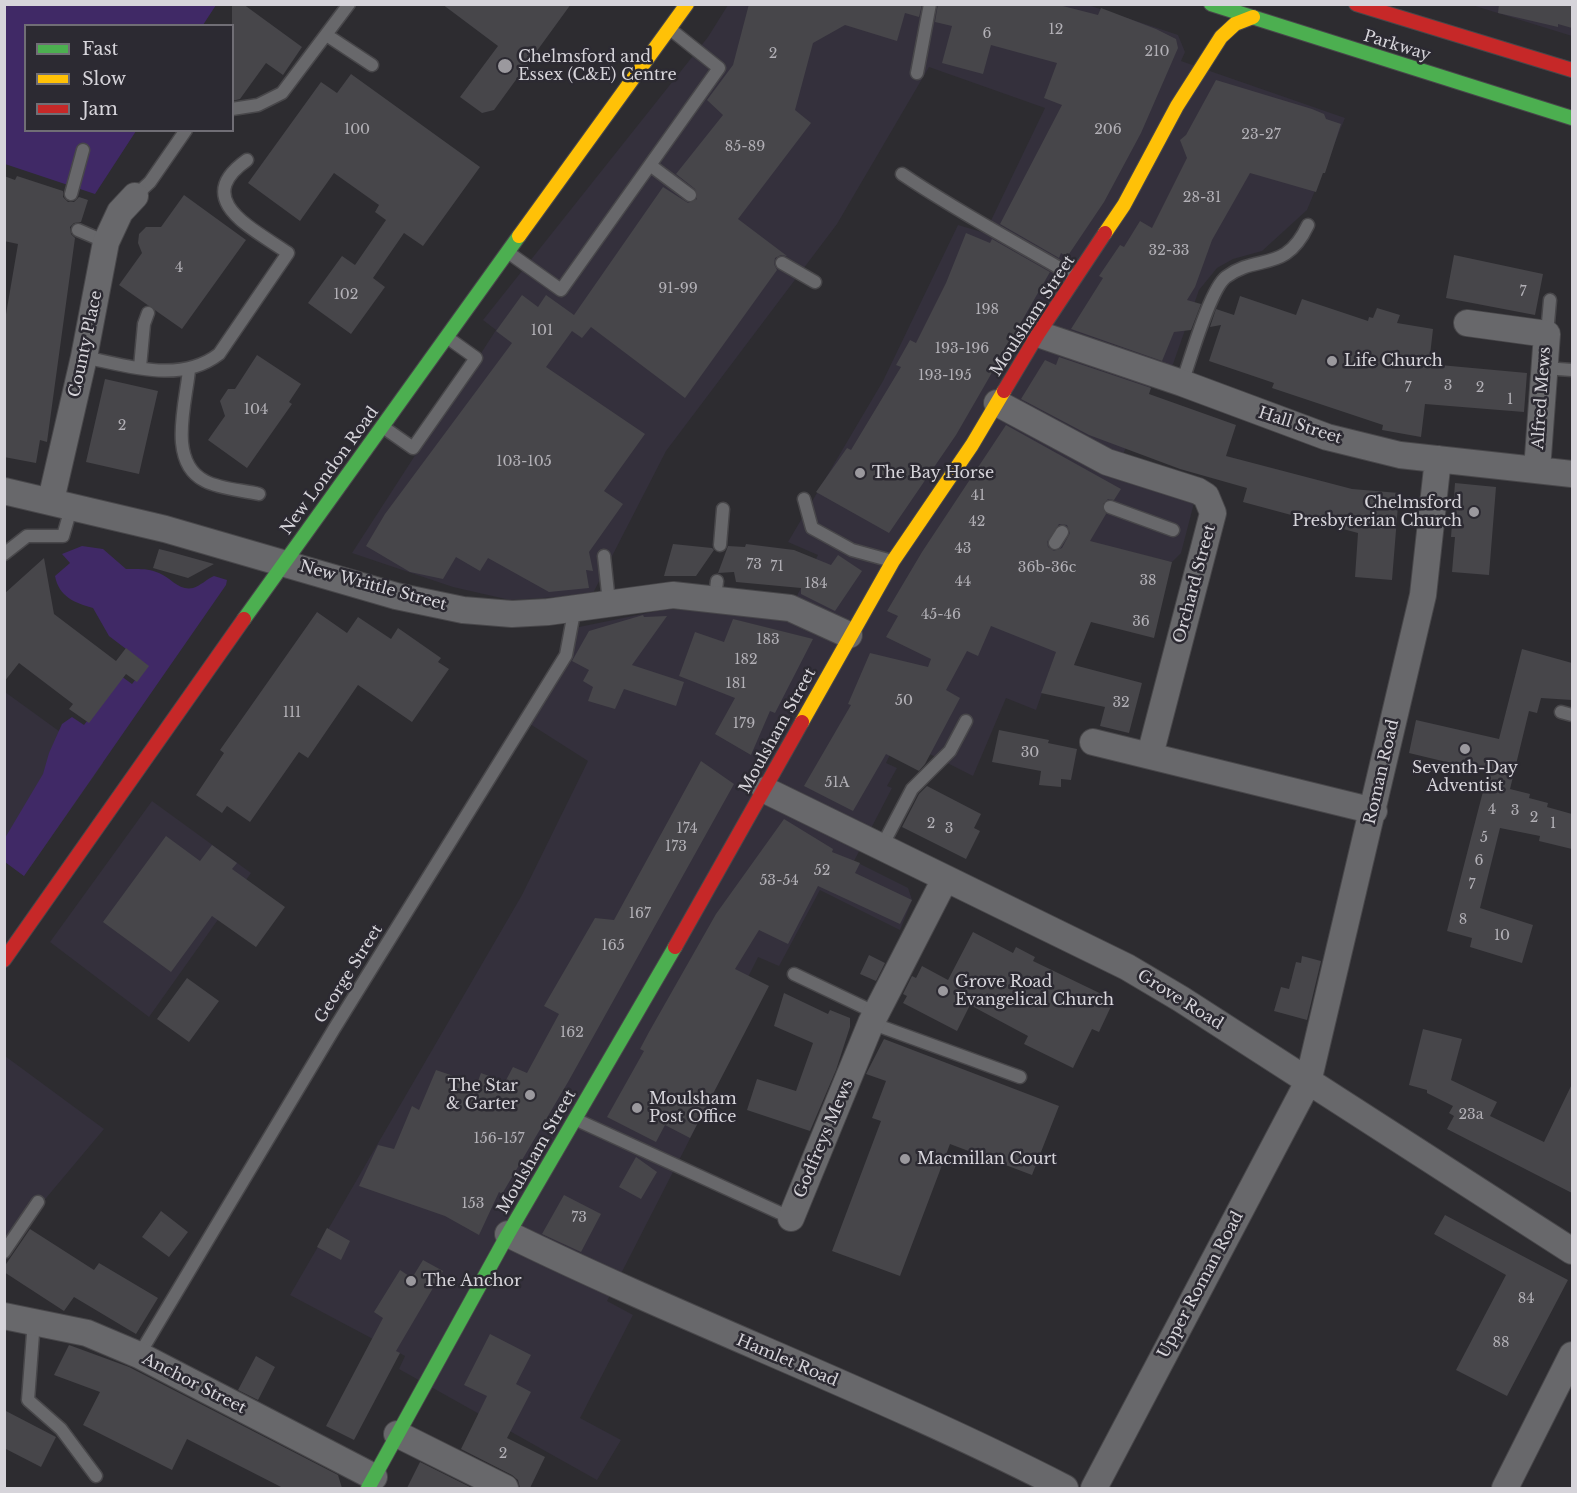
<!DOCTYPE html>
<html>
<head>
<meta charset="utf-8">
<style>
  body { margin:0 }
  #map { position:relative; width:1577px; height:1493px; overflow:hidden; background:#2d2c30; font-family:"Libre Baskerville",serif }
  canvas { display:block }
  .frame { position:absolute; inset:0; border:6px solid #d6d4da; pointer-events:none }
  .legend { position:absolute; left:24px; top:24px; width:210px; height:108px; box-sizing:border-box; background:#2c2a32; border:2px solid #706e75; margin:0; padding:8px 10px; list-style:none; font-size:18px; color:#d6d4da }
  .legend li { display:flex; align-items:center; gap:12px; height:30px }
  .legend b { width:30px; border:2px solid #706e75 }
</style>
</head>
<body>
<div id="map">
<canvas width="1577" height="1493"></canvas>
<div class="frame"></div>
<ul class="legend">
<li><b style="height:8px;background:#4caf50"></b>Fast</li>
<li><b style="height:8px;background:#ffc107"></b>Slow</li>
<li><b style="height:8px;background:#c62828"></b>Jam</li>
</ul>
</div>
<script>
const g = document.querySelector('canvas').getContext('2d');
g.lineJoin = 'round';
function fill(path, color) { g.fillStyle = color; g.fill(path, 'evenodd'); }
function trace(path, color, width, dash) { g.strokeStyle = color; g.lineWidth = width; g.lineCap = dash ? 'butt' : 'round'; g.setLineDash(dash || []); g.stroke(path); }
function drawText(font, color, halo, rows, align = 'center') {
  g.font = font + ' "Libre Baskerville",serif'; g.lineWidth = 5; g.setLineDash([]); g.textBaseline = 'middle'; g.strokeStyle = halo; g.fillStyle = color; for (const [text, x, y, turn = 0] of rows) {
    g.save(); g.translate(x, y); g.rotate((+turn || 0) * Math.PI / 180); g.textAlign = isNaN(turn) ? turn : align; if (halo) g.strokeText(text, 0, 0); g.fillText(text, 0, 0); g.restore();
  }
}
fill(new Path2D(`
  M728,5H1088L1178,35L1185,52L1181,61L1345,118L1307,210L1262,251L1233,259L1217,268L1199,290L1165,387L1152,384L1122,457L1200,480L1181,553L1172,562L1105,546L1069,616L1036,710L1006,698L973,776L898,738L886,763L897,768L887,786L892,788L854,861L908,888L912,900L900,930L820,890L779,966L758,957L738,997L683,1067L719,1082L607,1301L633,1315L580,1418L621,1440L597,1480L399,1369L405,1356L290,1295L522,895L588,761L530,724L563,666L579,627L667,609L786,617L818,555L788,542L883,381L958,225L985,233L1045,108L929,67L837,224L666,451L592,595L510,600L453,587L352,553L496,330L483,320L708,37Z
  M1472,5H1572V36Z
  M5,692L103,763L24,876L5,862Z
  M152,801L251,873L149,1017L50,942Z
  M5,1056L104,1129L5,1247Z`), '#34303c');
fill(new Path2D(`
  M5,5H216L203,25L26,26V130L136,131L95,194L5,164Z
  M82,546L103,549L126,569C137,569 149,568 159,573C171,578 179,591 193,588C200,586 207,579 214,576L227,580L226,585L24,876L5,862V838L43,774L49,753L62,724L72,717L84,725L121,676L132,684L147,665L109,636L93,608C75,603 59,597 55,576L70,563L62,554Z`), '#402966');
fill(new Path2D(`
  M232,4H243L302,47L283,75L266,63L240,99L232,101Z
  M442,4H571L494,110L482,113L460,97L498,46Z
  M749,4H922L919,17L905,13L897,41L845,25L813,43L795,110L811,123L738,219L787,256L781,255L775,258L774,264L777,270L685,398L591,327L582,338L572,331L546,367L645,434L604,491L623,504L589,552L593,571L586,570L589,588L549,592L488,558L480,571L456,557L443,579L410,572L366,546L385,514L512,343L496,331L522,295L538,307L546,295L574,315L663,187L688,203L697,199L695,189L676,174L723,115L707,100L733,65Z
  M938,4H1055L1098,15L1101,8L1156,29L1176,39L1178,48L1141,133L1104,202L1067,257L1061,253L1059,258L1000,224L1062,105L1044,98L1057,63L991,45L983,74L942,63L952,26L935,22Z
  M1499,4H1572V28L1558,24V27L1498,13Z
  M351,74L480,167L423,246L404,233L373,278L385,287L351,334L308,303L342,256L355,265L386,220L375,212L379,205L334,173L300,221L248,183L321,82L337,93Z
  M1216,80L1312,109L1324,114L1326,119L1341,124L1325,173H1323L1316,192L1250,173L1212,240L1195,287L1187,300L1201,304L1191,330L1174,332L1162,361L1071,329L1103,278L1099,276L1120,245L1124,247L1140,221L1152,228L1187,158L1180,140L1186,135Z
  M4,176L15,180L17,176L63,191V197L68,202H74L79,197L88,200L81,222L74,223L70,227L71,234L75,238L47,442L40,440L36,463L4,457V326L18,244L4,241Z
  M184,195L246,240L182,329L119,285L142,253L138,243L139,234L146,227H161Z
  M966,233L990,243L992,239L1050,272L956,435L889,533L816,492L847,448L851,450L901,367L896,365L910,340L916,343L946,283Z
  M1454,255L1543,274L1535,315L1446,298Z
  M1240,296L1296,315L1302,299L1368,321L1369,317L1373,318L1377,308L1400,315L1397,323L1433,329L1429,364L1527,373L1524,412L1425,404L1421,437L1382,430L1383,425L1272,388L1274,383L1209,361L1221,325L1210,327L1216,309L1234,315Z
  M257,355L301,384L289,402L292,404L247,468L208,440L225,416L220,401L228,389H235Z
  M1059,357L1151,388L1149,394L1236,425L1226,456L1352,489L1399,493L1392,580L1355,577L1358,533L1243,502L1247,488L1180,469L1089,435L1021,399L1045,360L1056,365Z
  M105,379L158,391L139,474L86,462Z
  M1006,425L1121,489L1114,500L1108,499L1103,504L1106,514L1090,541L1172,562L1154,638L1091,622L1074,665L1142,683L1129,733L1100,726L1105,707L1041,693L1056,652L991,626L978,656L967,651L946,690L960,698L925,764L919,771L886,754L853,811L804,786L851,705L848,704L870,653L928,667L931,659L886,637L898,616L887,611L922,552ZM1059,524L1067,525L1070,533L1062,548L1054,551L1048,547L1047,542Z
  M1455,483L1496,487L1489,575L1452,572L1455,537H1451Z
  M673,544L712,548L714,550L696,576H664Z
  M746,544L794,550L831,565L838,555L862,571L835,611L801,594V588L736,582L734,572L718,573L728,546L745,547Z
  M159,549L171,552L214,564L188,578L153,568Z
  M44,558L54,614L116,661L126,648L149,666L137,682L126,674L89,723L69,709L73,704L19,663L4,682V594Z
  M317,612L347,633L358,617L391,639L398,628L441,658L438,662L449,669L412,722L358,685L308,758L299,752L250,822L227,806L222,813L196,795L224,753L220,750Z
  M643,615L644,617L667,616L632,665L684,682L676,706L624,689L615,709L588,701L593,687L583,681L589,670L572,661L589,631Z
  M733,619L813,639L775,713L770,711L751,755L715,734L735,698L679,676L695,632L724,642Z
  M1522,649L1572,663V700L1541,698L1537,713L1529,711L1510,789L1530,794L1529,798L1548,803L1547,807L1572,814V849L1539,841L1540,836L1500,828L1480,908L1533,925L1522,963L1470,947L1472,938L1447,931L1488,772L1409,753L1416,720L1499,739Z
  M999,730L1049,740L1048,743L1077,749L1071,780L1061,779V787L1039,785L1041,771L992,762Z
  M701,761L734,784L568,1082L502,1194L499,1192L479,1235L445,1216L359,1186L378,1145L394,1149L412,1106L419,1110L436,1070L477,1084L481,1073L505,1082L513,1067L527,1073L559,1014L544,1006L595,918L614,920Z
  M927,786L981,814L974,828L980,831L966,859L902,827L919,794Z
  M784,819L833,849L832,852L860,863L855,873L912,900L900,924L818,886L788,944L759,930L735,969L769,986L690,1138L665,1125L656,1142L607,1117L644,1051L640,1049L649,1032L716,914Z
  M166,836L200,861L212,845L237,863L232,869L285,907L256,947L212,916L171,972L103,922Z
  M973,932L1013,953L1016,947L1035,957L1033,961L1114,1000L1099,1032L1092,1029L1073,1068L1024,1044L1028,1036L970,1005L957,1031L903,1003L907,996L903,994L912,976L916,978L922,966L948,980Z
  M869,955L885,963L876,981L860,974Z
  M1302,956L1321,961L1307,1020L1274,1011L1281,987L1289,989L1296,962L1301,963Z
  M187,978L219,1001L189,1042L157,1019Z
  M784,993L828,1014L830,1010L850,1018V1027L836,1070L810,1131L747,1110L757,1079L796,1091L813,1043L774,1026Z
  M1423,1029L1462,1039L1451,1080L1497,1102L1490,1116L1544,1142L1572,1084V1193L1447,1129L1454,1116L1449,1113L1453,1106L1427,1093V1090L1409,1085Z
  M884,1039L1059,1106L1032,1175L950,1144L900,1276L832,1251L881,1121L872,1118L886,1081L866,1074Z
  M636,1157L657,1172L641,1199L619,1187Z
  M564,1195L601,1214L581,1252L542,1234Z
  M161,1211L188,1232L169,1257L142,1237Z
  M1445,1215L1568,1280L1507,1396L1456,1370L1506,1275L1434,1234Z
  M327,1228L350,1241L341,1260L317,1247Z
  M30,1229L94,1270L99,1263L158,1298L136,1334L74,1297L64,1311L4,1272V1267Z
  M423,1260L443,1271L396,1351L400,1353L354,1440L326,1426L383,1318L374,1312L400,1270L412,1278Z
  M490,1334L531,1355L516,1384L531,1392L507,1438L545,1457L530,1488H520L518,1480L512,1475L461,1449L487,1396L464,1385Z
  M69,1345L129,1367L338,1475L342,1488H283L187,1439L172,1470L83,1425L100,1392L54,1375Z
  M256,1356L275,1367L258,1400L238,1390Z
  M4,1410L56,1437L41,1467L4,1448Z
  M420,1462L472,1488H407Z`), '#47464a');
const lane = new Path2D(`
  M328,36L372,65
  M917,73L930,4
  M232,109L258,105L282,93L349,4
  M650,165L690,195
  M902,174C958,212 1017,243 1075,277
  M71,194L83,150
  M135,196L150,182L186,130
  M78,230L106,242
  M509,253L561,290L719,68L670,29
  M782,263L815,282
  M1547,334L1550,300
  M84,357C129,366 180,384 219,354L288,253C254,229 190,200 247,160
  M140,367L144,324L148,313
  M1544,368L1572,370
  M189,370C186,403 167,462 205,481C220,489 242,490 259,494
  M1182,383C1190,361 1210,289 1226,277C1258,253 1285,274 1308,225
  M383,427L413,448L476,358L448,338
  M804,499L812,528L852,550L892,561
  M1110,507L1173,530
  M1055,543L1062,532
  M720,545L723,509
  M4,554L27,536H63L72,505
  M604,556L609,602
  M715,598L717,581
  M1561,712L1572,715
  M881,848L912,789L950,751L966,721
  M794,974L876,1013
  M871,1023L1020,1077
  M577,1120L791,1218
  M4,1252L38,1202
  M34,1320L28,1400L61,1429L96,1476
  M139,1355L334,1029L566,655L575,607`);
const street = new Path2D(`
  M1467,323L1547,334L1537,470
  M1038,334L1182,383L1327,437L1400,455L1572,474
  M997,403L1107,462L1198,491L1206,496L1213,513L1150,755
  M4,491L165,529L396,596L463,610L512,614L548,612L673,595L790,608L849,635
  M51,500L84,357L106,242L120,212L135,196
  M1093,742L1374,811
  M765,790L1127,967L1181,999L1572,1251
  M791,1218L871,1023L945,879
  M508,1234C692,1324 884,1395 1065,1488
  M4,1316L87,1333L139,1355L374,1477
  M397,1434L505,1488
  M1094,1488L1308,1082L1423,595L1438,459
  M1505,1488L1572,1355`);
const fast = new Path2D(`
  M1211,4L1572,118
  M244,619L519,236
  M368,1488L508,1234L675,947`);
const slow = new Path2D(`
  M1105,233L1124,205L1177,106L1221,37L1235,24L1253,17
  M519,236L687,4
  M802,722L893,561L972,445L1004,391`);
const jam = new Path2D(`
  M1356,4L1572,70
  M1004,391L1038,334L1105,233
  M675,947L802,722
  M4,960L244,619`);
trace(lane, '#48474a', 15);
trace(street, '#48474a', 28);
trace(fast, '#48474a', 16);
trace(slow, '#48474a', 16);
trace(jam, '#48474a', 16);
trace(lane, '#68686b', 12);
trace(street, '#68686b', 26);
trace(fast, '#4caf50', 14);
trace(slow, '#ffc107', 14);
trace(jam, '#c62828', 14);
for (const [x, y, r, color] of [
  [505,66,8,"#9b999e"],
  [1332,361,6,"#9b999e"],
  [860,473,6,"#9b999e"],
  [1474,512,6,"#9b999e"],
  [1465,749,6,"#9b999e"],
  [943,991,6,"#9b999e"],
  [530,1095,6,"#9b999e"],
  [637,1108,6,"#9b999e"],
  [905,1159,6,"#9b999e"],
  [411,1281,6,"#9b999e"]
]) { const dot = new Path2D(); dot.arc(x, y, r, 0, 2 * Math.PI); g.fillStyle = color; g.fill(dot); trace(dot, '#2c2a32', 2); }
drawText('14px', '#b2b0b6', null, [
  ["12",1056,30],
  ["6",987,34],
  ["210",1157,52],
  ["2",773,54],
  ["100",357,130],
  ["206",1108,130],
  ["23-27",1261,135],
  ["85-89",745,147],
  ["28-31",1202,198],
  ["32-33",1169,251],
  ["4",179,268],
  ["91-99",678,289],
  ["7",1523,292],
  ["102",346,295],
  ["198",987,310],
  ["101",542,331],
  ["193-196",962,349],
  ["193-195",945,376],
  ["3",1448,386],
  ["7",1408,388],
  ["2",1480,388],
  ["1",1510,400],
  ["104",256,410],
  ["2",122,426],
  ["103-105",524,462],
  ["41",978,496],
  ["42",977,522],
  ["43",963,549],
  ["73",754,565],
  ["71",777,567],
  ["36b-36c",1047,568],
  ["38",1148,581],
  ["44",963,582],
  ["184",816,584],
  ["45-46",941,615],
  ["36",1141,622],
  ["183",768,640],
  ["182",746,660],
  ["181",736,684],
  ["50",904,701],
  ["32",1121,703],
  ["111",292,713],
  ["179",744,724],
  ["30",1030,753],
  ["51A",837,783],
  ["4",1492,810],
  ["3",1515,811],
  ["2",1534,818],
  ["2",931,824],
  ["1",1553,824],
  ["174",687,829],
  ["3",949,829],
  ["5",1484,838],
  ["173",676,847],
  ["6",1479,861],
  ["52",822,871],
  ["53-54",779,881],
  ["7",1472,885],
  ["167",640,914],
  ["8",1463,920],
  ["10",1502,936],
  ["165",613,946],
  ["162",572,1033],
  ["23a",1471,1115],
  ["156-157",499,1139],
  ["153",473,1204],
  ["73",579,1218],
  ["84",1526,1299],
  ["88",1501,1343],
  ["2",503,1454]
]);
drawText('16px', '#d6d4da', '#2c2a32', [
  ["Parkway",1397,46,17],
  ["Moulsham Street",1033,316,-57],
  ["County Place",86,344,-78],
  ["Alfred Mews",1542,398,-86],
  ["Hall Street",1300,426,18],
  ["New London Road",330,471,-54],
  ["Orchard Street",1195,584,-75],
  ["New Writtle Street",373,586,15],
  ["Moulsham Street",778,731,-61],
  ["Roman Road",1382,772,-77],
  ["George Street",349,974,-58],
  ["Grove Road",1180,1000,32],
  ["Godfreys Mews",824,1139,-67],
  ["Moulsham Street",537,1152,-60],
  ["Upper Roman Road",1201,1285,-62],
  ["Hamlet Road",787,1361,23],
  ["Anchor Street",194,1384,27]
]);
drawText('16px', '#d6d4da', '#2c2a32', [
  ["Chelmsford and",518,57],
  ["Essex (C&E) Centre",518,75],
  ["Life Church",1344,361],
  ["The Bay Horse",872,473],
  ["Chelmsford",1462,503,"right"],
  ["Presbyterian Church",1462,521,"right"],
  ["Seventh-Day",1465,768,"center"],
  ["Adventist",1465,786,"center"],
  ["Grove Road",955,982],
  ["Evangelical Church",955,1000],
  ["The Star",518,1086,"right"],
  ["& Garter",518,1104,"right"],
  ["Moulsham",649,1099],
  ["Post Office",649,1117],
  ["Macmillan Court",917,1159],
  ["The Anchor",423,1281]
], 'left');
</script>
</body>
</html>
